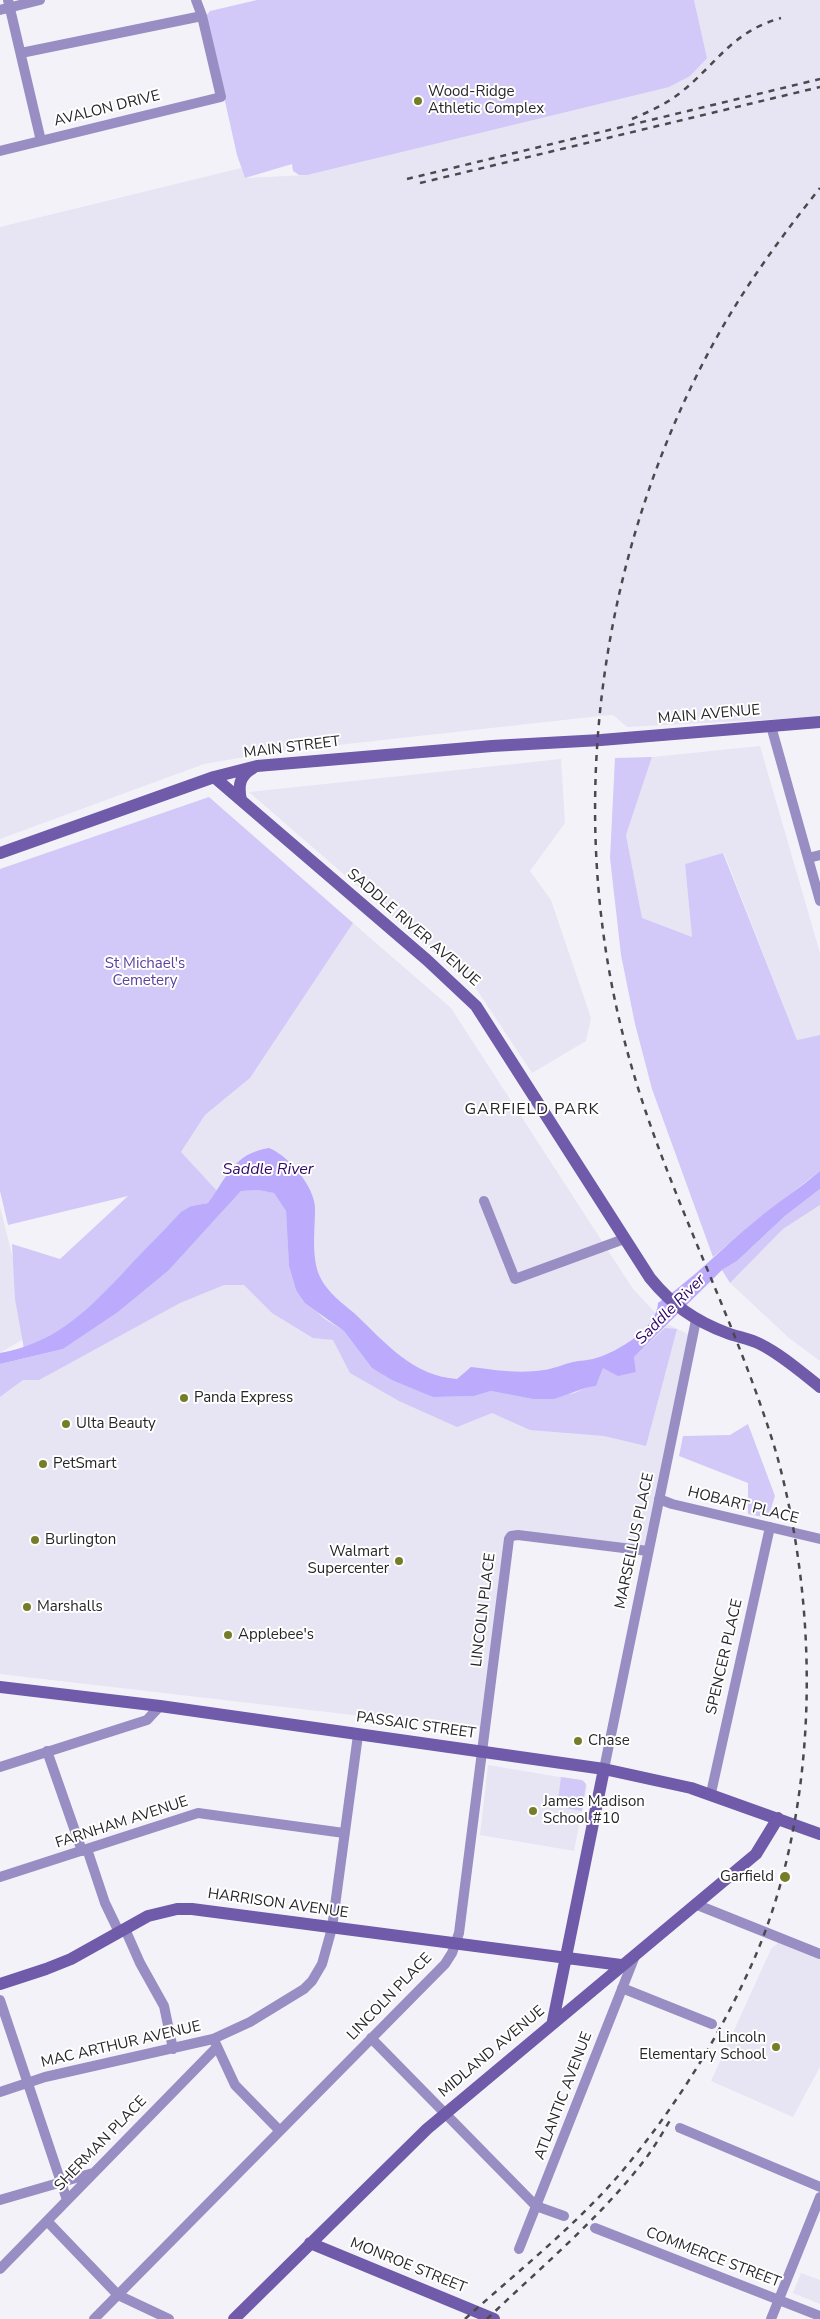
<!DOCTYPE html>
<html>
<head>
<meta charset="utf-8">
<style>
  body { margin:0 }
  canvas { display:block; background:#f3f2f9 }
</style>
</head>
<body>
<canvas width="820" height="2319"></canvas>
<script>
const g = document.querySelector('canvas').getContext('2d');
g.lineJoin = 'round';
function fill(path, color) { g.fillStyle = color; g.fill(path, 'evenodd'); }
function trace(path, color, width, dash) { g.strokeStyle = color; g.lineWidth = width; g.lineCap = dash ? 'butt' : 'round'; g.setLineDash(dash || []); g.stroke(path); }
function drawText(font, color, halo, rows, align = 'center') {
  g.font = font + ' "Nunito Sans",sans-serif'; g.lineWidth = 4; g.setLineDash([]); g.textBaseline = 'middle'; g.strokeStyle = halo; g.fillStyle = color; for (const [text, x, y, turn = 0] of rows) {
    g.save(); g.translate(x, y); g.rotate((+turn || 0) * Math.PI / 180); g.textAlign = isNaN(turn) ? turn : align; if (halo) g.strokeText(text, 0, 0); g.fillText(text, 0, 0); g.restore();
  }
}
fill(new Path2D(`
  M694,0H820V717L627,727L613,715L600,716L275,752L204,764L0,839V227L241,168L246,178L307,175L707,58Z
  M760,746L820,953V1035L797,1040L724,853L685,864L692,937L642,919L626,835L652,757Z
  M561,759L565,823L530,871L551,900L591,1018L586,1041L532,1073L477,990L249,792Z
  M353,923L451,1008L633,1289L665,1323L690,1335L646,1549L508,1532L482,1730L0,1674V1397L237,1217L181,1152L205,1115L250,1078Z
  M820,1205V1361L789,1338L730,1283L783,1229Z
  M0,1207L32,1334L0,1353Z
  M488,1765L584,1781L587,1786L574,1851L480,1835Z
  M782,1939L820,1954V2067L793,2117L711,2081L771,1949Z
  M801,2273L820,2280V2304L793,2293Z`), '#e7e5f3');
fill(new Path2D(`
  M257,0H694L707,58L690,76L669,87L307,175H299L293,171L292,164L245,178L237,155L206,16L210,11Z
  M652,757L626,835L642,918L692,937L685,864L723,853L797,1040L820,1035V1171L755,1221L713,1257L652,1089L635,1024L621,955L610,858L615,758Z
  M209,797L353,923L250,1078L205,1115L181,1152L217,1191L208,1203L191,1206L121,1275L102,1296L70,1325L24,1349L15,1299L12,1244L60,1259L128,1196L8,1225L0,1191V869Z
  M820,1189V1205L783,1229L730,1283L722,1270L737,1261L785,1216Z
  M258,1190L274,1193L286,1211L289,1266L296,1290L323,1318L344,1331L372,1368L433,1397L474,1396L491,1391L533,1399L575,1393L585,1388L596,1386L603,1368L636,1372L634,1357L665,1328L677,1329L646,1446L604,1436L530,1430L492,1413L457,1427L399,1401L350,1373L333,1340L313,1338L272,1313L244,1285H224L180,1303L39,1380H23L0,1397V1364L63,1349L118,1312L169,1270L241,1191Z
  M748,1424L775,1496L768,1518L748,1514V1483L679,1456L683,1436L730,1435Z
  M561,1777L582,1780L586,1784L582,1811L565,1808L566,1801L558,1800Z`), '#d2c9f8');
fill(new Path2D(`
  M269,1148C289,1156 315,1187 315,1209C315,1231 311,1257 320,1277C327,1292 342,1303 354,1313C385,1342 412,1376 457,1379L471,1367C495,1370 519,1374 544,1370C554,1369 563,1364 573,1362C580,1360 588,1361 596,1358C618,1352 657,1328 658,1303C693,1279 722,1248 755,1221C776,1203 799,1189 820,1171V1189L785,1216L737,1261L722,1270L634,1357L636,1372L618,1376L603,1368L596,1386L585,1388L554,1399H533L491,1391L474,1396L433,1397L392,1380L372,1368L344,1331L305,1303L296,1290L289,1266L286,1211L274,1193L258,1190L241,1191L169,1270L118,1312L63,1349L0,1364V1353C54,1343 84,1314 120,1276C140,1254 161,1234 181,1212L191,1206L208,1203C228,1176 233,1154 269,1148Z`), '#bcaafc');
trace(new Path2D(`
  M8,0L41,141
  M0,10L40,0
  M21,53L202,16
  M0,151L221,97L202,16L196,0
  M771,726L820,901
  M808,858L820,855
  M484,1201L515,1279L624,1239
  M659,1499L672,1504L820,1539
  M47,1751L82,1851
  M0,1767L147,1720L160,1706
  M604,1769L696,1320
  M711,1793L770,1527
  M87,1849L105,1903L119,1932
  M0,1877L198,1813L344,1833
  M695,1904L820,1954
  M125,1929L140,1963L164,2006L173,2049
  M622,1988L712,2024
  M0,2000L67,2200
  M371,2038L536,2206L564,2216
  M215,2042L235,2085L280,2131
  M0,2092L45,2077L213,2039L250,2022L304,1989L312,1981L322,1964L332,1928L358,1735
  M680,2128L820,2187
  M0,2200L93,2173
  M47,2221L118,2295L169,2319
  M595,2228L820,2316
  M519,2249L635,1956
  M0,2269L217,2047
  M94,2319L445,1964L452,1953L459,1933L509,1539L511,1536L518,1535L648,1551
  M771,2319L820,2197`), '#998ec3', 10);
trace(new Path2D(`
  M214,777L427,960L476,1006L650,1278C672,1305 695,1321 727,1333C738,1337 750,1339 760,1344C782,1355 801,1372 820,1387
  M241,800C238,786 239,776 253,768
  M0,853L214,777L257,766L492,746L601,740L820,722
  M0,1687L160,1706L604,1769L691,1788L820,1834
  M0,1984L46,1969L71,1959L148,1916L177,1909H192L621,1965
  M553,2021L604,1769
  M310,2243L494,2319
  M234,2319L427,2129L756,1854L778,1818`), '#6f5ba9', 12);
trace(new Path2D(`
  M632,119C648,112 665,105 680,93C717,64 731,32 781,18
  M407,179L820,79
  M420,183L820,87
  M465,2319C517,2272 573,2228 619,2175C674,2110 721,2035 755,1957C820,1805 820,1610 776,1452C733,1310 659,1179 623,1035C566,811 598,567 703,363C735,300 776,243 820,188
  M487,2319C540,2268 598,2220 643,2162C654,2148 663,2132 672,2117`), '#4a4a4e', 2.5, [6, 6]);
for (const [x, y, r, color] of [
  [418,101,5,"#767d28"],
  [184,1398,5,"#767d28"],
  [66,1424,5,"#767d28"],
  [43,1464,5,"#767d28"],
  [35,1540,5,"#767d28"],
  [399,1561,5,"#767d28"],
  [27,1607,5,"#767d28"],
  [228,1635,5,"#767d28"],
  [578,1741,5,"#767d28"],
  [533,1811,5,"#767d28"],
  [785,1877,6,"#767d28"],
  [776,2047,5,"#767d28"]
]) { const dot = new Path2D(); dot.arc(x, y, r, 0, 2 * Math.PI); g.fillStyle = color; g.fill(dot); trace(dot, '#fff', 2); }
drawText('15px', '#262629', '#fff', [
  ["Wood-Ridge",428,92],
  ["Athletic Complex",428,109],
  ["Panda Express",194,1398],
  ["Ulta Beauty",76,1424],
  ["PetSmart",53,1464],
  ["Burlington",45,1540],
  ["Walmart",389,1552,"right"],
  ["Supercenter",389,1569,"right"],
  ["Marshalls",37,1607],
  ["Applebee's",238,1635],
  ["Chase",588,1741],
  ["James Madison",543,1802],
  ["School #10",543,1819],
  ["Garfield",774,1877,"right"],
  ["Lincoln",766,2038,"right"],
  ["Elementary School",766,2055,"right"]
], 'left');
drawText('15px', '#262629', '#fff', [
  ["AVALON DRIVE",107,109,-14],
  ["MAIN AVENUE",709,715,-5],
  ["MAIN STREET",292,748,-7],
  ["SADDLE RIVER AVENUE",413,928,41],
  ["HOBART PLACE",743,1506,14],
  ["MARSELLUS PLACE",635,1541,-78],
  ["LINCOLN PLACE",484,1610,-83],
  ["SPENCER PLACE",725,1657,-77],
  ["PASSAIC STREET",416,1726,8],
  ["FARNHAM AVENUE",122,1823,-18],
  ["HARRISON AVENUE",278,1904,8],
  ["LINCOLN PLACE",390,1997,-46],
  ["MAC ARTHUR AVENUE",121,2045,-13],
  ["MIDLAND AVENUE",492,2052,-40],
  ["ATLANTIC AVENUE",564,2096,-69],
  ["SHERMAN PLACE",101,2144,-46],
  ["COMMERCE STREET",713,2258,21],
  ["MONROE STREET",408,2266,22]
]);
drawText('15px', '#5d419f', '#fff', [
  ["St Michael's",145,964],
  ["Cemetery",145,981]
]);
g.letterSpacing = '1px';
drawText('16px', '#262629', '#fff', [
  ["GARFIELD PARK",532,1110]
]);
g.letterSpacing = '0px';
drawText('italic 16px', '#310768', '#fff', [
  ["Saddle River",268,1170],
  ["Saddle River",671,1310,-45]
]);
</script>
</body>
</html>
